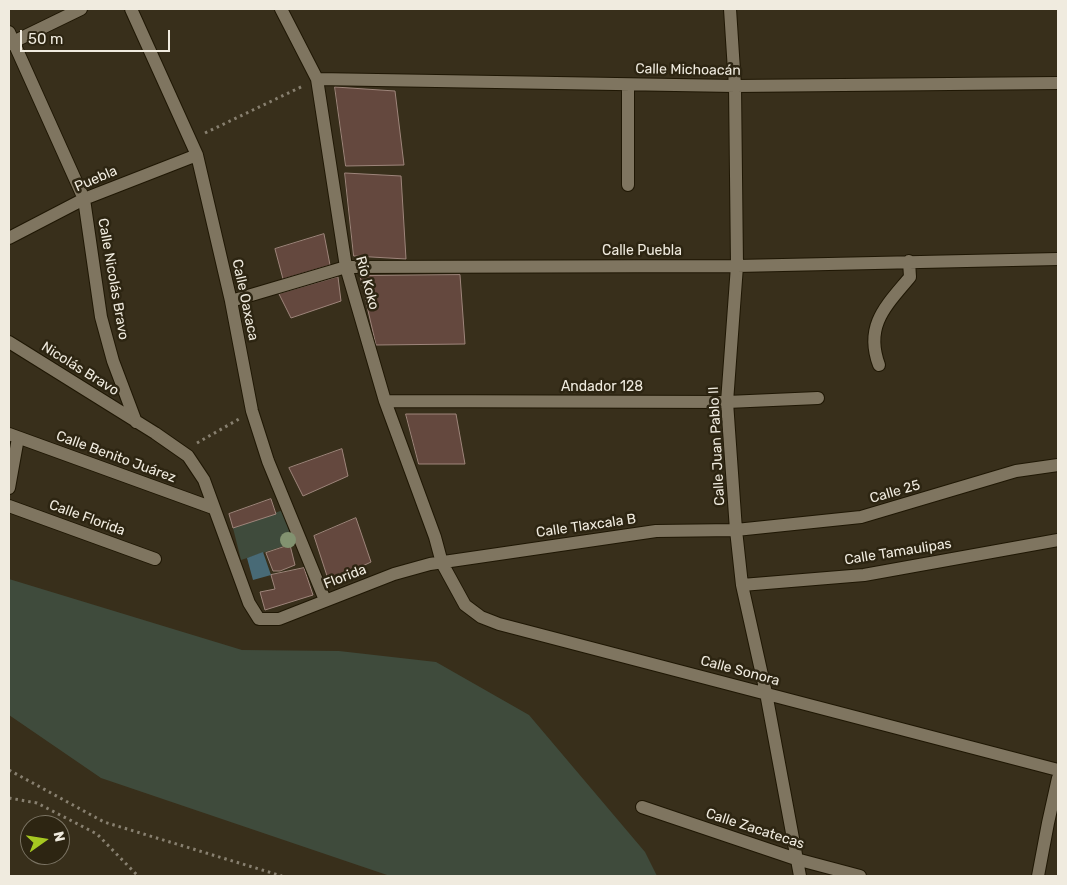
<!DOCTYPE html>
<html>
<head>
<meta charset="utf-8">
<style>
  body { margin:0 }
  #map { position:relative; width:1067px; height:885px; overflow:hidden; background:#382f1b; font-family:Rubik,sans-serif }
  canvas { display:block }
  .frame { position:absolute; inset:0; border:10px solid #f0ebdf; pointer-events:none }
  .north { position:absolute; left:20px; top:815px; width:50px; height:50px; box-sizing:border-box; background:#2d2512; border:1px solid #7b7464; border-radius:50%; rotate:77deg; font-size:14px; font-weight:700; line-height:20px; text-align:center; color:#f0ebdf }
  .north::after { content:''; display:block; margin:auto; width:18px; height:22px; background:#a6c821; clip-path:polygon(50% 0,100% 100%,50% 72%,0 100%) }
  .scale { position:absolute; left:20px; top:30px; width:150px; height:22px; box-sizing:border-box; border:2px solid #f0ebdf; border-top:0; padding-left:6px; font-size:15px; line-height:18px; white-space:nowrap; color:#f0ebdf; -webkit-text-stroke:4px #2d2512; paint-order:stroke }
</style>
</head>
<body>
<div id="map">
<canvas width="1067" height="885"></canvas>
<div class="frame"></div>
<div class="north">N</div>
<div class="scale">50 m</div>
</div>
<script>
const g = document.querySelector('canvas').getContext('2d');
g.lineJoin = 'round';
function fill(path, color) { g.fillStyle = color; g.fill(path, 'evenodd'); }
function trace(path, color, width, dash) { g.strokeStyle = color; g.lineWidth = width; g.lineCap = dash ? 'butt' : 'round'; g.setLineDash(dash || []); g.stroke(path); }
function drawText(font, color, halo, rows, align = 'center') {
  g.font = font + ' Rubik,sans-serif'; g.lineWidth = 5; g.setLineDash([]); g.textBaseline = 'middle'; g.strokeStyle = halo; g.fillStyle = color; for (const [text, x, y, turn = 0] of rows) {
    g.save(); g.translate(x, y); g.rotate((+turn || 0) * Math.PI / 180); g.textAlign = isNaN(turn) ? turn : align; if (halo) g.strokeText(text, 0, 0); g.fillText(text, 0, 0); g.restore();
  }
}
fill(new Path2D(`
  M283,510L293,543L241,560L233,528Z
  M9,579L242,650L339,651L436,662L529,715L645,852L657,876H390L101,778L9,715Z`), '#3f4b3c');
fill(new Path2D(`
  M263,552L271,575L253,580L247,558Z`), '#486a76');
const building = new Path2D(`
  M335,87L395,91L404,165L346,166Z
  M345,173L401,176L406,259L354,256Z
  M324,234L330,265L283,279L275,249Z
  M460,275L465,344L376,345L360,276Z
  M338,277L341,301L291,318L279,294Z
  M406,414H456L465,464H419Z
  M342,449L348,476L303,496L289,468Z
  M271,499L276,514L233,528L229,514Z
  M356,518L371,562L329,582L314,536Z
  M290,545L295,565L280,571H273L266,553Z
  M304,568L313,595L265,610L260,592L275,589L271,575Z`);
fill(building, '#64483e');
trace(building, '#9e857b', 1);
const minor = new Path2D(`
  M131,9L197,155L231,301L252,411L268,461L325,600
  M281,9L317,79L346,267L385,401L435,537L442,563L465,605L481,617L499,624L1058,770
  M730,9L735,86L737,266L727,402L736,530L742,585L766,693L800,876
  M9,32L84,199L101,317L113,361L136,422
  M9,44L81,9
  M317,79L735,86L1058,83
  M628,85V185
  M9,238L84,199L197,155
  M231,301L346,267L737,266L1058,259
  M9,342L155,433L188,456L204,480L249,603L259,619H279L394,574L430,564L656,531L736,530L861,517L1016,471L1058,465
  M879,365C864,325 887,305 910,277L909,261
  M385,401L727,402L818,398
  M9,434L213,508
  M9,488L18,438
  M9,506L155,559
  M742,585L864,575L1058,540
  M642,807L796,859L860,876
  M1038,876L1048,823L1058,778`);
trace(minor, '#1f1704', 14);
trace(new Path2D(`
  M205,133L303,86
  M197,443L239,419
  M9,770L104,822L282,876
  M9,798L37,803L97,834L138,876`), '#888070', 3, [2.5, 4]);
trace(minor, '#7f7560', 12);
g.fillStyle = '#829270';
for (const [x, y] of [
  [288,540]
]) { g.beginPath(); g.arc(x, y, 8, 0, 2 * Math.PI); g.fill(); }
drawText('14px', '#f0ebdf', '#2d2512', [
  ["Calle Michoacán",688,70,1],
  ["Puebla",96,179,-23],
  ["Calle Puebla",642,251],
  ["Calle Nicolás Bravo",113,279,80],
  ["Río Koko",367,283,75],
  ["Calle Oaxaca",245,300,78],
  ["Nicolás Bravo",80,369,32],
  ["Andador 128",602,387],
  ["Calle Juan Pablo II",717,446,-93],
  ["Calle Benito Juárez",116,457,20],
  ["Calle 25",895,492,-16],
  ["Calle Florida",87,518,20],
  ["Calle Tlaxcala B",586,526,-8],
  ["Calle Tamaulipas",898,552,-9],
  ["Florida",345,577,-21],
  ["Calle Sonora",740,671,15],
  ["Calle Zacatecas",755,829,18]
]);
</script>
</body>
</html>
